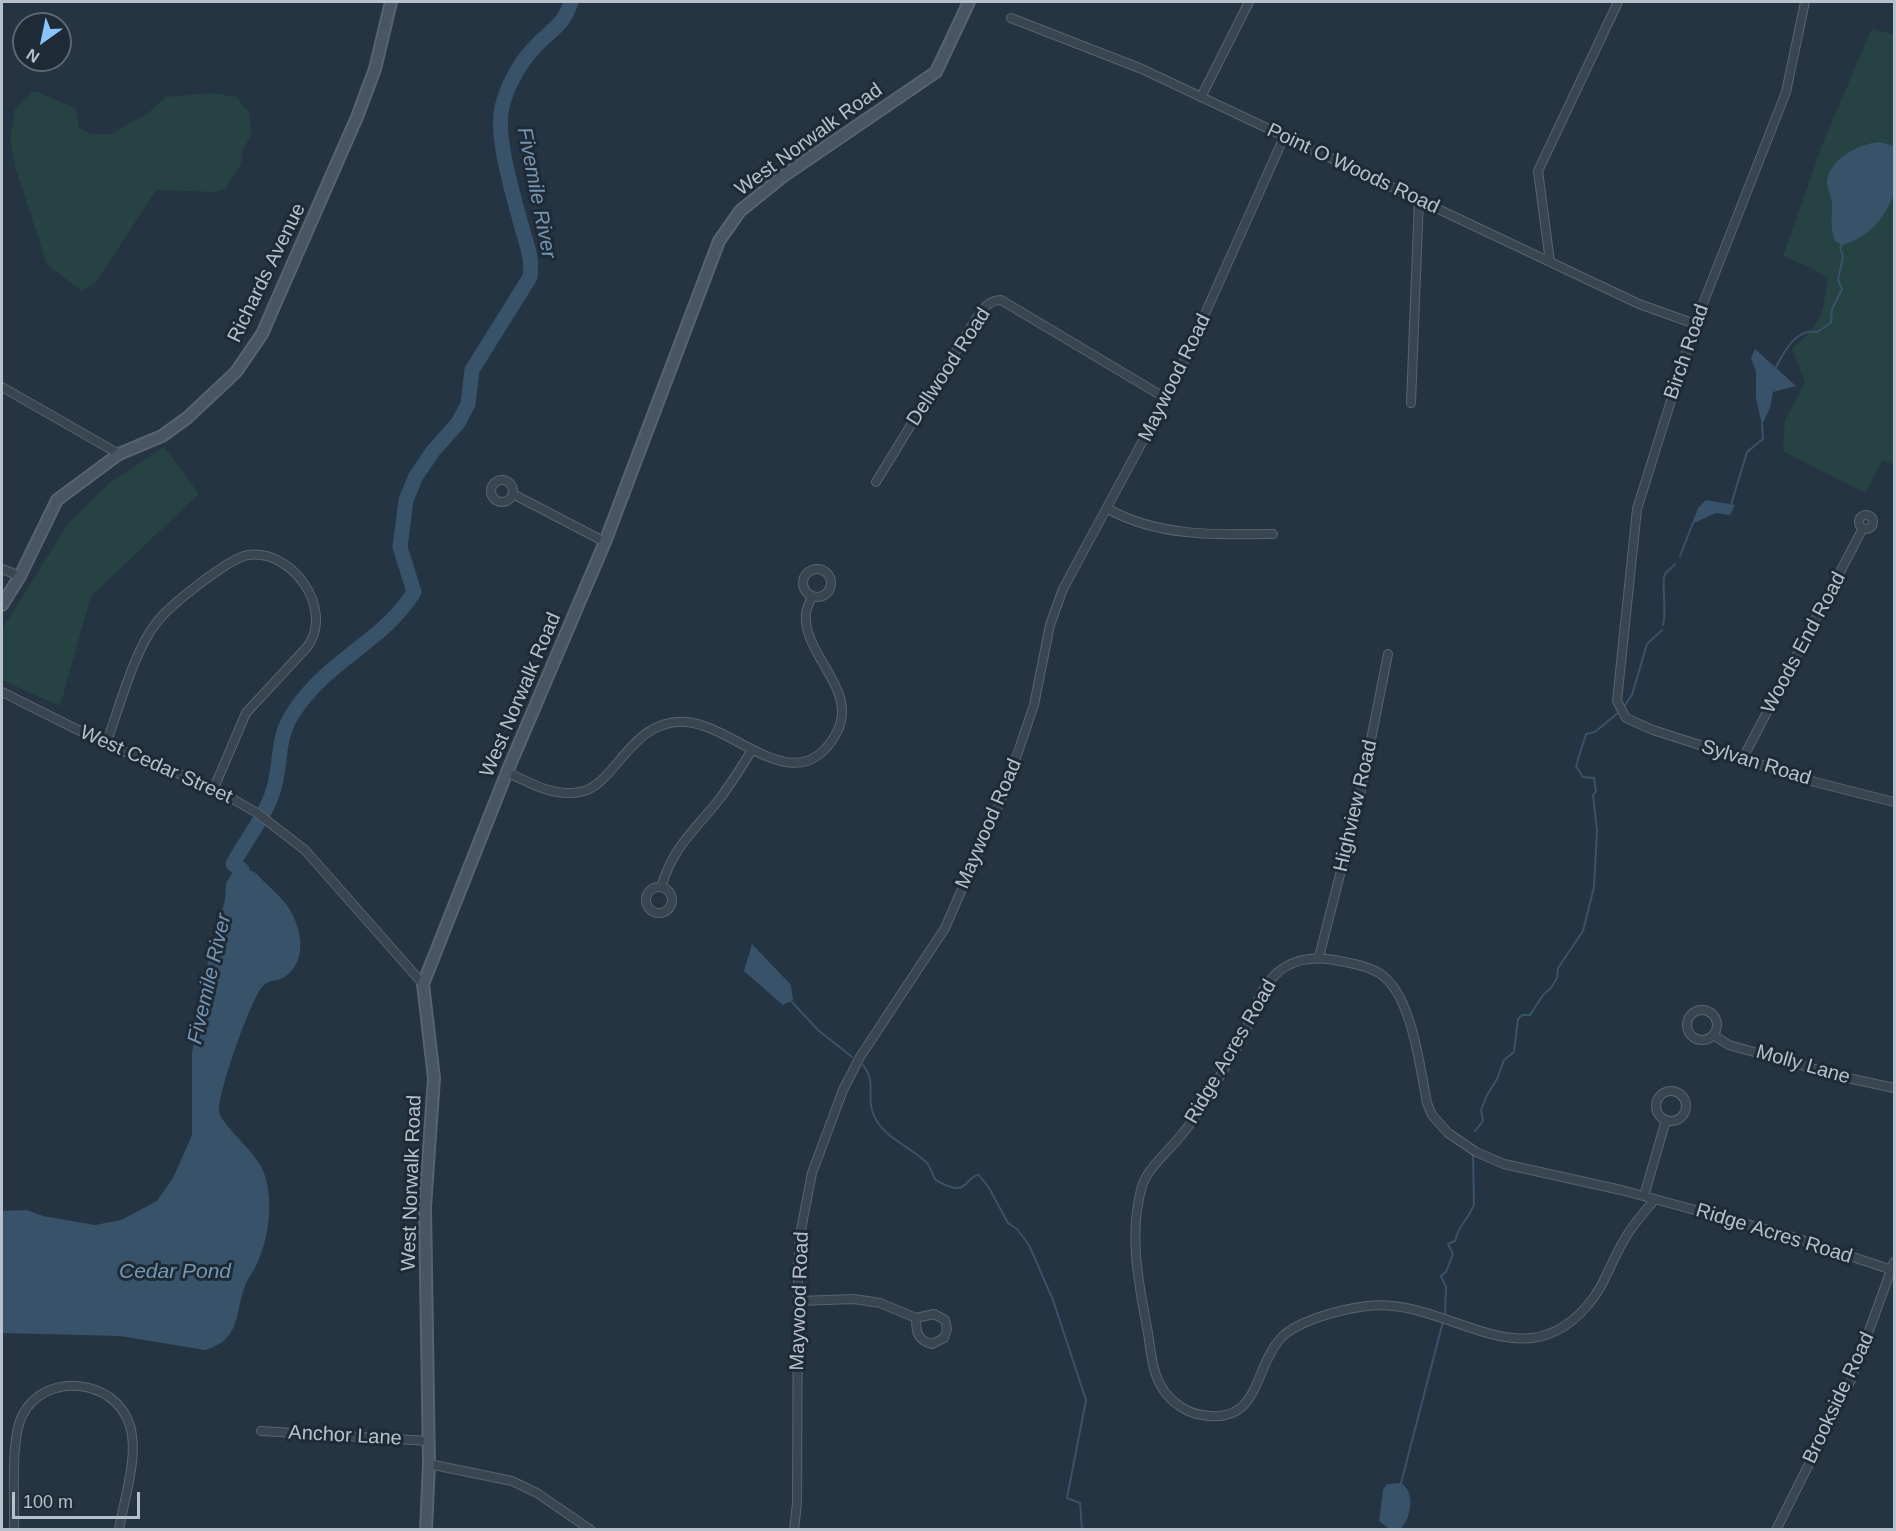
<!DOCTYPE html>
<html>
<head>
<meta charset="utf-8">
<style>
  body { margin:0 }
  #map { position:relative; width:1896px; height:1531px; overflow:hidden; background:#253442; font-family:Arial,sans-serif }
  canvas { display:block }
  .frame { position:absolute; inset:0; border:3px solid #b6c1cc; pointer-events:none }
  .north { position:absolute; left:12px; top:12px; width:60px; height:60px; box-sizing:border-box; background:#1e2b37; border:2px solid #5b6773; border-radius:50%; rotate:213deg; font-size:16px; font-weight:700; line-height:24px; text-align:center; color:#b6c1cc }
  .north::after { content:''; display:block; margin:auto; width:21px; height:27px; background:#8ac2fc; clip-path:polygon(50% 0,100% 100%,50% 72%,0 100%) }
  .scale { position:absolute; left:12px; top:1492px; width:128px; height:27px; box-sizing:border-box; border:3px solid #b6c1cc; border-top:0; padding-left:8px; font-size:18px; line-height:21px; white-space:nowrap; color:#b6c1cc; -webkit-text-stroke:4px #1e2b37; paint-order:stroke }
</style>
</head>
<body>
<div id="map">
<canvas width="1896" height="1531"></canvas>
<div class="frame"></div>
<div class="north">N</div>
<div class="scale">100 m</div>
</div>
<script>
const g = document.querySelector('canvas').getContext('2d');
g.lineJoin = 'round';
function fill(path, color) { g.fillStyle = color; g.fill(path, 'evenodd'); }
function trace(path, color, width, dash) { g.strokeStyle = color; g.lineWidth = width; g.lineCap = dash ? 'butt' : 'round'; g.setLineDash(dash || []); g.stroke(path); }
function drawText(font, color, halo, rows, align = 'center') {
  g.font = font + ' Arial,sans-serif'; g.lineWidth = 6; g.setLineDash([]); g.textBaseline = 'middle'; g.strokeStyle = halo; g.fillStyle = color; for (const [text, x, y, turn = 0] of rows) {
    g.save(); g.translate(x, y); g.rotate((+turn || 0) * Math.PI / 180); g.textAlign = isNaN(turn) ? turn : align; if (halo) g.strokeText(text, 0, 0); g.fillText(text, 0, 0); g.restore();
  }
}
fill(new Path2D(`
  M1872,28L1894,35V465L1883,460L1865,493L1783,451L1785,420L1805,382L1792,349C1821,324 1823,316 1828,278L1807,266L1783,256L1824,140Z
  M34,91L76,108L79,128L92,134H111L148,113L166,97L212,93L236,97L249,113L252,133L243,150L241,164L225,189L215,192L156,190L96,282L82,291L47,265L16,170L10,140L15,109Z
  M164,447L199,494L91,596L60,706L2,680V629L68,524L107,485Z`), '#274243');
fill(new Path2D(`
  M1879,142L1894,146C1895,159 1896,180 1894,193C1885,219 1868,238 1842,245L1835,241C1830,228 1832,218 1832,205C1832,197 1827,190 1827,182C1829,159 1859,144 1879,142Z
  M1755,349L1796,386L1773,392L1770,408L1762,425L1756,398V372L1751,358Z
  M1706,500L1735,505L1730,515L1716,513L1692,524L1698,508Z
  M234,870H249L256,873C266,885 283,897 290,910C302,931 307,959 286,976C279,982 268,979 262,987C250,1001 218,1093 219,1111C221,1126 258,1153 264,1173C274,1202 269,1238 256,1266C253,1273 247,1279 245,1286C234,1314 242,1339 205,1350L120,1336L2,1333V1211L27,1210L43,1216L95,1225L121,1220L157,1201L173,1178L192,1135V1053L208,961L225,900L226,883Z
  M752,944L791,985L793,1000L783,1005L744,971Z
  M1401,1483C1416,1492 1411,1520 1400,1529L1388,1528L1379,1521L1383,1490L1387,1484Z`), '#38526a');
trace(new Path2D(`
  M1776,367C1784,352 1796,328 1817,332L1831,323L1832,309L1842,289L1838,280L1843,256L1840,248L1842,244
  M1731,505L1747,452L1763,439L1762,423
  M1680,556L1693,523
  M1663,625C1667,612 1661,580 1665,574C1668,570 1673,567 1675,564
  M1623,708L1632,695L1647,644L1662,630
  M791,1001L818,1030L852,1057
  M863,1065C877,1083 866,1095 873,1113C881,1137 910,1146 927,1163C931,1168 932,1174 935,1179C939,1183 952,1188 957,1188C968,1188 969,1175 979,1175L989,1188L1008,1223L1017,1229L1029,1245L1053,1300L1086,1400L1067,1498L1080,1503L1082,1530
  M1475,1131L1483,1121L1481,1110L1487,1095L1497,1079L1504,1060L1514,1052L1518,1019L1522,1015H1530L1543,995L1551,988L1557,978L1558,968L1583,931L1594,887L1597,831L1593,795L1596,791L1594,778L1583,777L1576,766L1586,734L1595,732L1619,712
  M1401,1483L1445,1314L1446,1287L1441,1276L1446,1272L1453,1254L1448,1244L1455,1241C1459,1223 1470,1218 1474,1204L1473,1153`), '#38526a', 2);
trace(new Path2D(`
  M242,870L233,864C246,840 267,814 274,788C282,759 276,737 295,710C330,658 382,643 414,592L400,547L406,500L416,476L433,451L458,423L468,404L472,370L530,277C533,258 526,243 521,224C513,194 495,136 502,107C507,86 520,62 535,47C551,29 563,27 571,2`), '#38526a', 15);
const street = new Path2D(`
  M1805,2L1786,92L1695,324L1637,509L1617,701L1626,718L1653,730L1815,782L1894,802
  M1011,18L1142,69L1639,304L1695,324
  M1201,97L1249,2
  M1550,262L1538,171L1618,2
  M2,387L119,454
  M1411,403L1419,199
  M491 491a11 11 0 1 1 22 0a11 11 0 1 1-22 0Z
  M876,482L974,322C981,312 987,300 1001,300L1167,399
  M513,494L605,542
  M1108,509C1159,537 1217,535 1273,534
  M1859 522a7 7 0 1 1 14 0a7 7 0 1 1-14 0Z
  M803 583a14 14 0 1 1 28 0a14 14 0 1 1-28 0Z
  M2,569L20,576
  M2,692L106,744L214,788L257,813L305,850L423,984
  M106,744C119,709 134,650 157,622C170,605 229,558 248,555C292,549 334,608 308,646L246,713L214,788
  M1743,758L1863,528
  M507,772C529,783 555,797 580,792C616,786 630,718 686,722C737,726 798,805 837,732C859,689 802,655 806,613C807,608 810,601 812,596
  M661,887C675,843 694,832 721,797C732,782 742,766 752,750
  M646 900a13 13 0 1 1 26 0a13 13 0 1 1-26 0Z
  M1319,957L1359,800L1388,654
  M1687 1025a15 15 0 1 1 30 0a15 15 0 1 1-30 0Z
  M1713,1035L1729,1045L1843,1077L1894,1088
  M1656 1106a15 15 0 1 1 30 0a15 15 0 1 1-30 0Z
  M1644,1196L1666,1120
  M1655,1199C1644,1213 1631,1226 1623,1242C1610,1264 1604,1287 1587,1306C1520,1384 1447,1296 1367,1306C1343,1309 1297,1320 1280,1339C1253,1370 1260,1425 1202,1415C1187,1413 1173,1403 1164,1391C1152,1374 1151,1352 1148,1333C1139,1285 1128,1235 1142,1186C1148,1167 1171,1149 1183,1133C1193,1121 1201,1108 1209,1094C1221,1075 1232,1056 1243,1036C1253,1017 1257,993 1273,977C1290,959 1311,956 1335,960C1349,963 1366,965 1379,973C1412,993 1420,1068 1427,1103L1432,1115L1448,1133L1476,1152L1504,1164L1621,1190L1784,1234L1892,1270
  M799,1301L854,1299L880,1303L916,1318L934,1314L945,1320L947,1329L944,1338L932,1344C917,1340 916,1332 916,1318
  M261,1431L429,1441
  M429,1464L512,1481L537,1493L591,1530
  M14,1530C15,1501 10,1441 22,1416C44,1371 116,1378 130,1426C139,1457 124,1498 119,1530
  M794,1530L797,1503L798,1267L800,1235L812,1173L843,1090L860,1057L945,928L1004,793L1034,705L1050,625L1063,589L1174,383L1284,137
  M1776,1530L1851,1380L1894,1262`);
const secondary = new Path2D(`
  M2,605L20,576L57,500L119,454L162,436L187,418L236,372L262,334L357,117L375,69L391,2
  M426,1530L429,1464L425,1207L434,1078L423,984L507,772L605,542L719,241L740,211L782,177L936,72L969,2`);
trace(street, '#57646f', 10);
trace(secondary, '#57646f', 14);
trace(street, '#394652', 8);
trace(secondary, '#475565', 10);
drawText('20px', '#b6c1cc', '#1e2b37', [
  ["West Norwalk Road",809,140,-36],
  ["Point O Woods Road",1353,169,25],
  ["Richards Avenue",267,273,-64],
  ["Birch Road",1687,352,-71],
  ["Dellwood Road",949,367,-57],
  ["Maywood Road",1175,378,-64],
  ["Woods End Road",1804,643,-62],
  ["West Norwalk Road",521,695,-67],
  ["Sylvan Road",1756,763,17],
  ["West Cedar Street",156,765,24],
  ["Highview Road",1356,806,-77],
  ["Maywood Road",989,824,-67],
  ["Ridge Acres Road",1231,1052,-60],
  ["Molly Lane",1803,1065,16],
  ["West Norwalk Road",412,1183,-88],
  ["Ridge Acres Road",1774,1234,17],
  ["Maywood Road",800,1301,-88],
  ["Brookside Road",1839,1398,-65],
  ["Anchor Lane",345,1436,3]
]);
drawText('italic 21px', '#7595b0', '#1e2b37', [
  ["Fivemile River",536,193,79],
  ["Fivemile River",210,979,-77],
  ["Cedar Pond",175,1272]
]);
</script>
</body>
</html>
